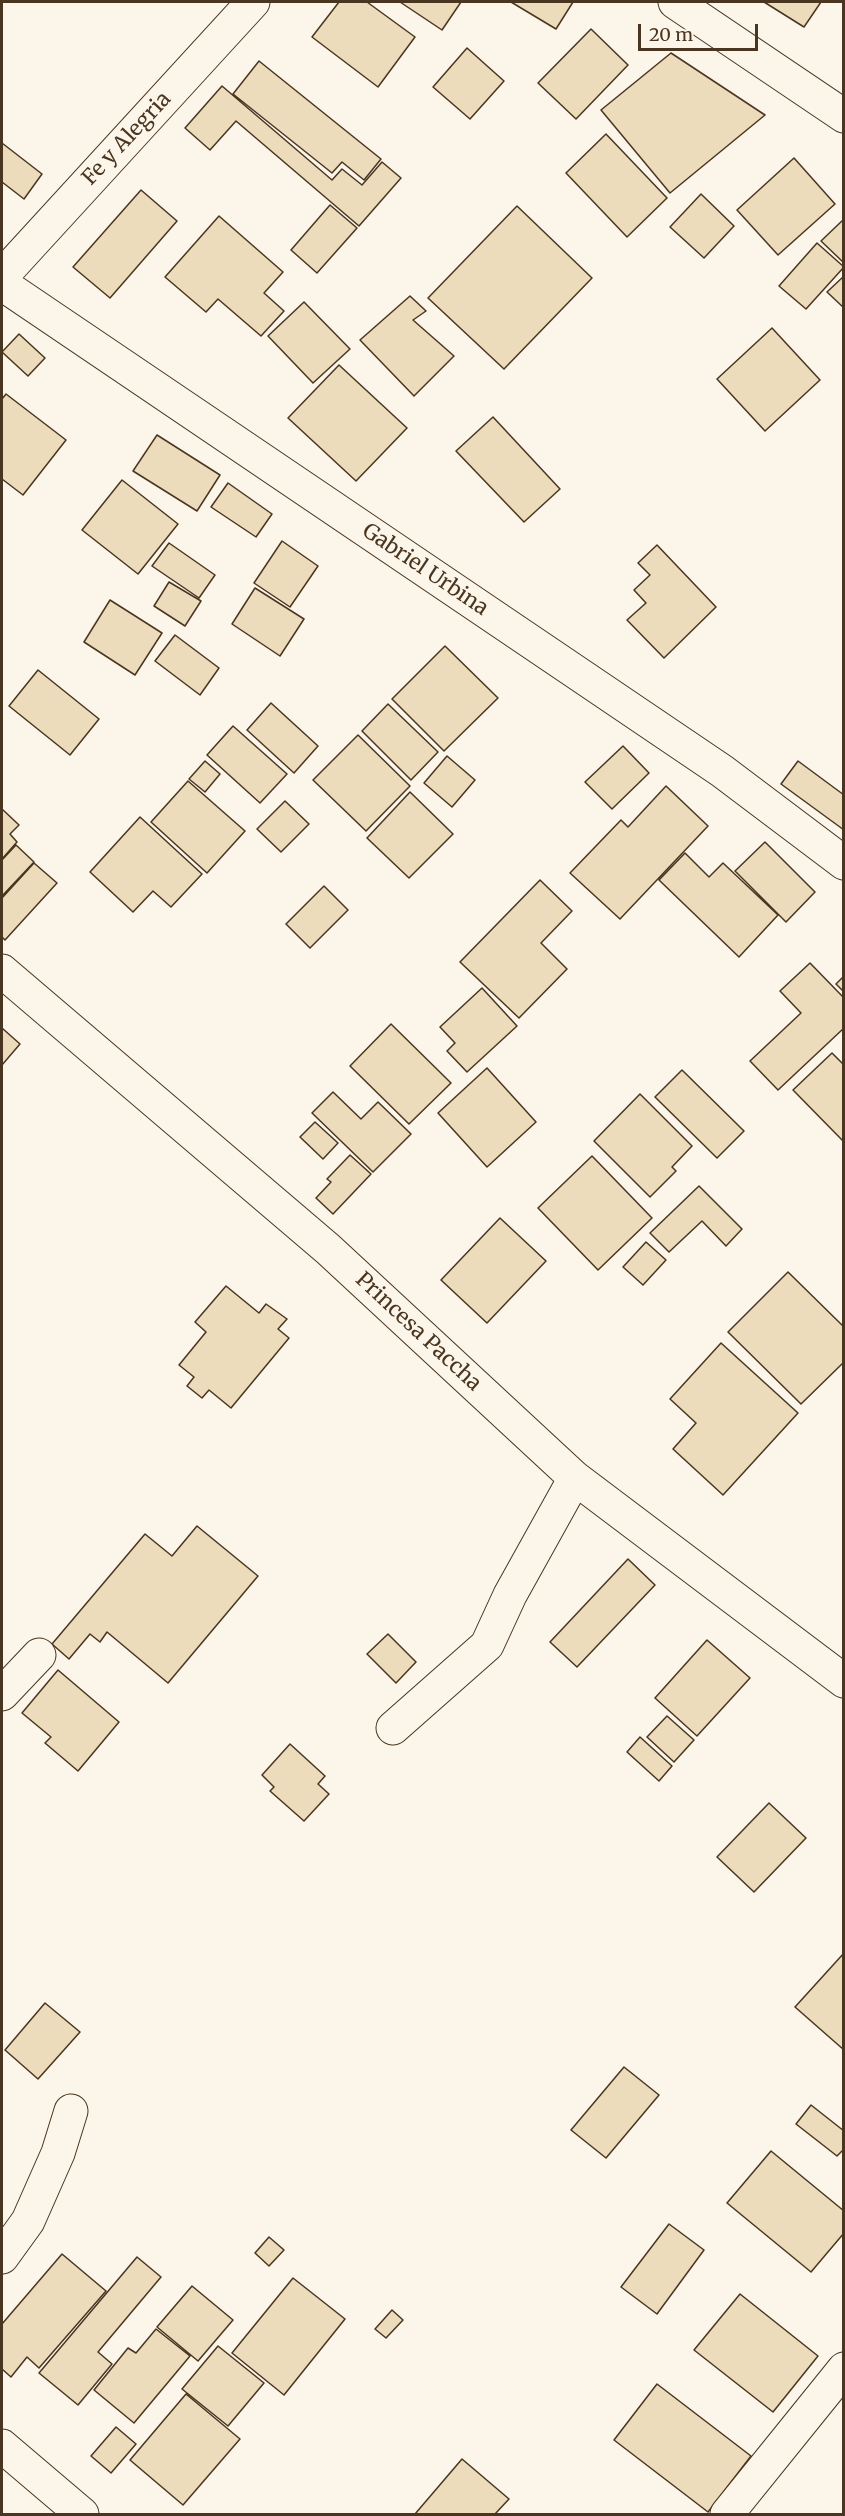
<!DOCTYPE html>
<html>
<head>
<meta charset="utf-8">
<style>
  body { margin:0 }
  #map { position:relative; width:845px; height:2516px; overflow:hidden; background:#fbf6e9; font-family:Merriweather,serif }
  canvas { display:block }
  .frame { position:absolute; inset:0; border:3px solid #4a3520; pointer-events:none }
  .scale { position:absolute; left:638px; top:24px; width:120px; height:27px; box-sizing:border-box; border:3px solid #4a3520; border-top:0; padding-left:8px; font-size:18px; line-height:21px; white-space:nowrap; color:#4a3520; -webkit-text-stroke:4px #fbf6e9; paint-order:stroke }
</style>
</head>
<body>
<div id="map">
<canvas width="845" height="2516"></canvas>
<div class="frame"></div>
<div class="scale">20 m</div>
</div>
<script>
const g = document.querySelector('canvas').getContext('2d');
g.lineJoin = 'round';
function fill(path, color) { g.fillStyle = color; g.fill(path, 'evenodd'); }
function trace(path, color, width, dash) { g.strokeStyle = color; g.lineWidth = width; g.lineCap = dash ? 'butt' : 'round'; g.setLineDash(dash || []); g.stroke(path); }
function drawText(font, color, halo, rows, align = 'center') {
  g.font = font + ' Merriweather,serif'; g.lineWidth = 4.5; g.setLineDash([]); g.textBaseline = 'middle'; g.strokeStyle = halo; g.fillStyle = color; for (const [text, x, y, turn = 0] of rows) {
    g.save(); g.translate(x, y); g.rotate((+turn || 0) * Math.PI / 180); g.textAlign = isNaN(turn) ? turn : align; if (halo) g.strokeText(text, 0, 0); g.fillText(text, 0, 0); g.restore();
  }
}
const building = new Path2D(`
  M339,2H367L415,37L378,87L312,37Z
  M400,2H461L442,30Z
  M511,2H573L556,29Z
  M764,2H821L804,27Z
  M591,29L628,65L576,119L538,83Z
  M467,48L504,81L470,119L433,87Z
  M671,53L765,115L670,193L601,110Z
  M259,61L381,159L364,180L342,162L332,173L233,94Z
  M222,86L332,180L342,169L362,185L382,162L401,178L359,226L236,121L210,150L185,128Z
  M606,134L667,198L627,237L566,173Z
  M2,143L42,174L24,199L2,182Z
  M794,158L835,204L778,255L737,210Z
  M141,190L177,221L110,298L73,267Z
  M701,194L734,226L704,258L670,227Z
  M330,205L357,228L317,273L291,250Z
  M517,206L592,278L504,369L428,298Z
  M219,216L283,272L264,293L284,311L261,336L218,299L206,312L165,277Z
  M844,219V263L821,241Z
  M817,243L844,267L806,309L779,286Z
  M844,276V308L827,292Z
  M410,296L426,311L413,320L454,356L414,396L360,340Z
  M304,302L350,349L313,383L268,336Z
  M772,328L820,380L765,431L717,379Z
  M19,334L45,358L28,376L2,352Z
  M339,365L407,428L356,481L288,418Z
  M6,394L66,440L23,495L2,479V399Z
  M493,417L560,489L524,522L456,451Z
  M157,435L220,475L197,511L133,471Z
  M122,480L178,524L138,574L82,530Z
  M228,483L272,514L256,537L211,507Z
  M282,541L318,566L290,607L254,583Z
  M169,543L215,575L199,598L152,566Z
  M657,545L716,607L664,658L627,620L646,603L634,590L650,575L638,563Z
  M169,582L201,601L185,626L154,606Z
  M255,588L304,619L280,656L232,624Z
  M110,600L162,633L135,675L84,642Z
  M175,635L219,668L200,695L155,661Z
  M445,646L498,698L444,751L392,699Z
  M38,670L99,719L70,755L9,706Z
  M271,703L318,746L294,773L247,730Z
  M388,704L438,752L411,780L362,731Z
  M233,726L287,774L260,803L207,755Z
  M358,735L410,786L366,831L313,780Z
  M623,746L649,773L612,809L585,782Z
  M447,756L475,780L452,807L424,783Z
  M205,761L220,774L205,792L189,779Z
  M798,761L844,795V830L781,784Z
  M188,781L245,831L207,873L151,822Z
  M666,786L708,826L620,919L570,873L621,820L628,827Z
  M410,792L453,834L409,878L367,838Z
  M285,801L309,824L281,852L257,829Z
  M2,809L19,825L10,834L17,842L2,859Z
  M140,817L202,874L171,907L153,891L133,912L90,872Z
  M765,842L815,892L786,922L735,871Z
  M16,845L34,862L2,896V860Z
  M685,853L709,877L723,863L778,915L739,957L659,880Z
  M34,863L57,883L5,940L2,937V898Z
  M540,880L572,911L541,943L567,969L519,1018L460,962Z
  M324,886L348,910L310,948L286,924Z
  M810,963L844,998V1028L778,1090L750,1061L801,1013L780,991Z
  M844,976V992L836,984Z
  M482,988L517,1026L467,1072L447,1051L455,1043L440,1027Z
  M391,1024L451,1083L409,1124L350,1066Z
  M2,1028L20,1044L2,1065Z
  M832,1053L844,1065V1142L793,1090Z
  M487,1068L536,1122L487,1167L438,1113Z
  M682,1070L744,1131L717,1158L655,1097Z
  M333,1092L361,1119L378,1102L411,1134L373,1172L312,1113Z
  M640,1094L692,1146L672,1167L676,1171L650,1197L594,1141Z
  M315,1122L338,1143L323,1159L300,1137Z
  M350,1155L371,1174L333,1214L316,1198L331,1182L327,1179Z
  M592,1156L652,1218L598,1270L538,1208Z
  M699,1186L742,1229L726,1246L702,1221L669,1252L650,1233Z
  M500,1218L546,1261L487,1323L441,1280Z
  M646,1242L666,1260L643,1285L623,1267Z
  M788,1272L844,1327V1362L801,1404L728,1332Z
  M226,1286L259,1313L266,1304L287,1319L278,1329L289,1338L231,1408L209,1390L202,1398L187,1386L194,1377L179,1365L206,1332L195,1322Z
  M721,1343L798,1413L723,1495L673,1449L696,1423L670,1399Z
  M197,1526L258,1576L168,1683L107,1632L100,1642L90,1634L69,1659L52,1644L145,1534L172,1556Z
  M628,1559L655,1585L577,1667L550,1642Z
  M388,1634L416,1662L396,1683L367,1654Z
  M707,1640L750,1678L697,1736L655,1698Z
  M58,1670L119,1722L78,1771L45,1743L51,1737L22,1713Z
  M667,1716L694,1740L674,1762L647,1737Z
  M640,1737L672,1766L659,1781L627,1752Z
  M290,1744L325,1776L318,1784L329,1794L304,1821L270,1791L274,1787L262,1775Z
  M769,1803L806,1838L754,1892L717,1857Z
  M844,1953V2050L795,2007Z
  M45,2003L80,2032L38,2079L5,2050Z
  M624,2067L659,2095L606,2158L571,2130Z
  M811,2105L844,2131V2149L837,2156L796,2124Z
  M771,2151L844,2211V2233L811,2272L727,2203Z
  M669,2224L704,2250L657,2314L621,2287Z
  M269,2237L284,2250L269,2266L255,2253Z
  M62,2254L106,2291L39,2368L27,2357L11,2377L2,2369V2324Z
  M137,2257L161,2277L98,2352L112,2364L78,2405L39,2373Z
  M293,2278L345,2319L284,2395L232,2353Z
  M192,2286L233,2320L198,2361L157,2327Z
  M740,2294L818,2356L773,2412L694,2350Z
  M392,2310L403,2320L386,2338L375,2329Z
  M156,2329L190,2356L134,2423L94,2390L128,2348L136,2353Z
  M218,2346L264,2383L228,2426L182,2389Z
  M657,2384L751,2456L708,2512L614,2440Z
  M186,2394L240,2439L183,2505L130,2460Z
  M116,2427L136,2444L111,2473L91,2456Z
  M462,2459L509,2499L495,2514H415Z`);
fill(building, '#ecdcbc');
trace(building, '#4a3520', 1.5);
const minor = new Path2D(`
  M675,2L844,116
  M2,276L253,2
  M2,284L722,771L844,863
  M2,971L328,1249L575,1478L844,1681
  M2,1694L39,1655
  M393,1728L487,1645L510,1595L575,1478
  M2,2257L28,2221L58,2153L71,2111
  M2,2446L82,2514
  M727,2514L844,2369`);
trace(minor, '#4a3520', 35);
trace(minor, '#fbf6e9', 33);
drawText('21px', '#4a3520', '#fbf6e9', [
  ["Fe y Alegria",127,139,-47],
  ["Gabriel Urbina",425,570,34],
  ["Princesa Paccha",418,1332,43]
]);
</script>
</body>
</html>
